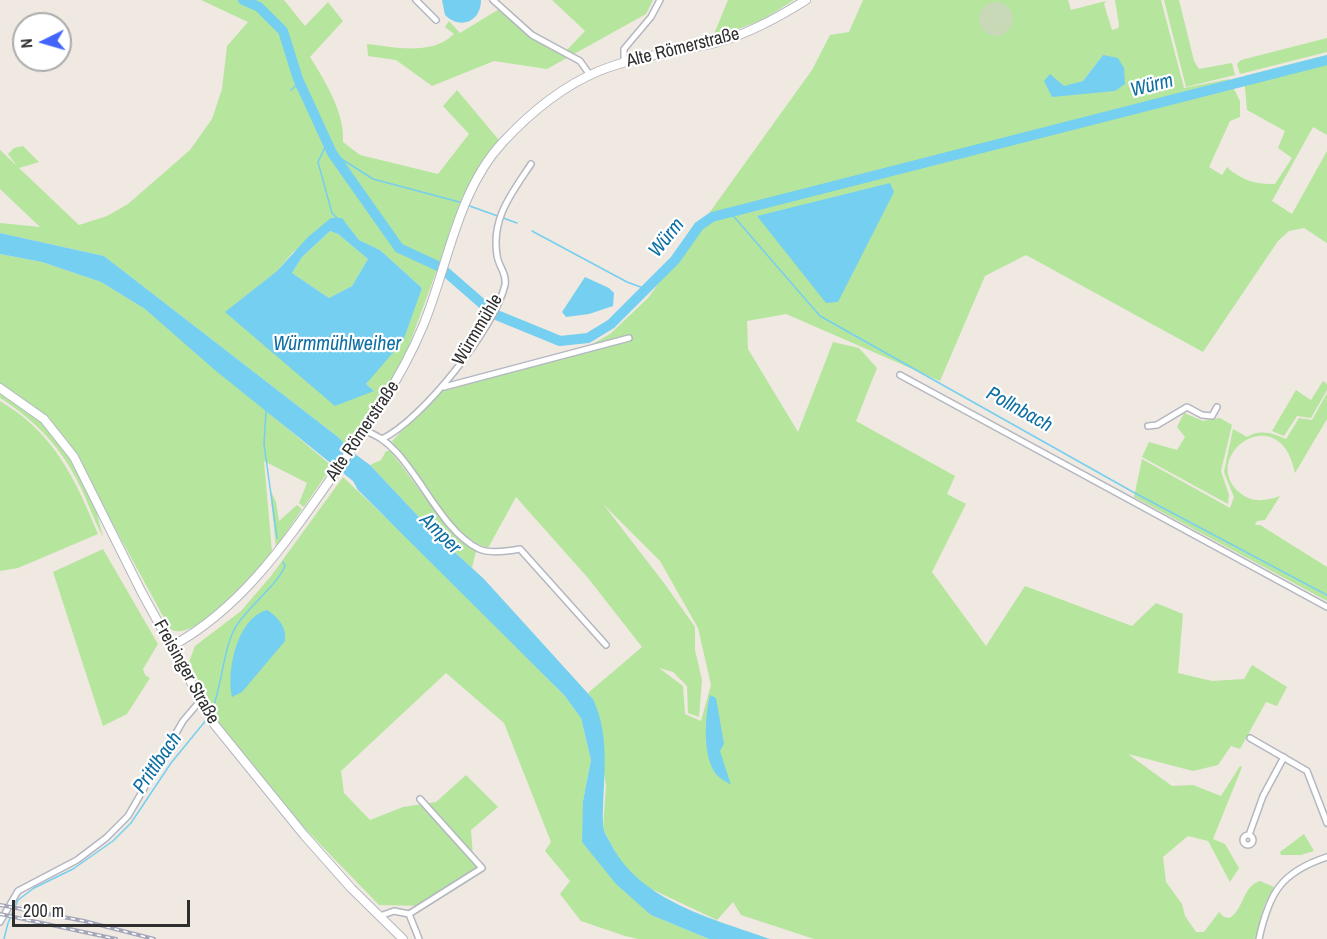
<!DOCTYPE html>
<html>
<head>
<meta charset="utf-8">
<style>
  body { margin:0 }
  #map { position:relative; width:1327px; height:939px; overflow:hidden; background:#efe9e1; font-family:"Archivo Narrow",sans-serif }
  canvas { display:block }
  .north { position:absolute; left:12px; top:12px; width:60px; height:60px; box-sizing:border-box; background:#fff; border:2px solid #ababab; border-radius:50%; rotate:265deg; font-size:16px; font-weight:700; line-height:24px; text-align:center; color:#2e2e2e }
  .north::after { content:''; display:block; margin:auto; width:21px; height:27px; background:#4264fb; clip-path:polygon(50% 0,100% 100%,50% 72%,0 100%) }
  .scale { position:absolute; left:12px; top:900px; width:178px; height:27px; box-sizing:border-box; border:3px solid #2e2e2e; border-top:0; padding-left:8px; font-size:18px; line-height:21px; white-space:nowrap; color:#2e2e2e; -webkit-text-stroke:4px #fff; paint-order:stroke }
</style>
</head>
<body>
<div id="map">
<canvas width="1327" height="939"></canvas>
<div class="north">N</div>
<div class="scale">200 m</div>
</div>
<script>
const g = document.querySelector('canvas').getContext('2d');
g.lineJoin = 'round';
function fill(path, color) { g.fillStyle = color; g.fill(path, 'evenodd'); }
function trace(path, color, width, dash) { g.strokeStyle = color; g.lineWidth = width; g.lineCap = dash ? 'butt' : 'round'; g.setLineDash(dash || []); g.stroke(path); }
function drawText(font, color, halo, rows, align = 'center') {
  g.font = font + ' "Archivo Narrow",sans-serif'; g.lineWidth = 4.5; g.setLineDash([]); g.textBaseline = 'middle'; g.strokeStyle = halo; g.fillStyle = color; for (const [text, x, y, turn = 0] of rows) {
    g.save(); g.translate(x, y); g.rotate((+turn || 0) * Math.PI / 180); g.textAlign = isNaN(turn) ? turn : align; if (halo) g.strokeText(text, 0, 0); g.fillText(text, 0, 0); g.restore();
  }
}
fill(new Path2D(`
  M201,0H284L305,26L328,2L343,21L310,57C325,81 345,113 343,142L360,155L438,174L469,134L443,106L457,90L499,140L465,194L405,356L370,416L346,447L338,437L104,256L0,233V223L40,227L0,189V150L17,166L8,154L14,148L23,146L39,162L19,168L79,225L107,216L128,204L190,150L212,119L222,89L227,46L248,22ZM345,222L359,240L380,250L422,288L380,365L366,384L374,391L281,359L226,312L277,271L293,252Z
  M552,0H653L646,14L547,69L494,61L432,86L396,60L368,56L367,44C394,47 432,56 454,34L445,27L449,21L460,33L501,8L532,35L565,52L585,31Z
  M728,0H794L762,20L712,39Z
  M863,0H1068L1071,10L1106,1L1104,4L1112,30L1118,28L1119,25L1115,0H1161L1184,88L1229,79L1240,101V117L1230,121L1209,167L1222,175L1227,167C1239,179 1256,185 1275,184L1292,158L1278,148L1285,131L1247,110L1244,76L1327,55V135L1313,127L1272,201L1292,214L1327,151V243L1304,228L1289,231L1278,241L1203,352L1026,255L985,276L940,381L786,314L747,321L748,349L798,432L833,342L859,348L877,368L856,421L955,476L947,494L966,504L932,572L986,646L1025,586L1132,626L1156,603L1183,614L1178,673L1212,681L1244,679L1252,665L1287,687L1277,706L1266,702L1240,749L1231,746L1218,765L1193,771L1128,754L1172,786L1193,785L1221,796L1240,766L1242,767L1213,839L1225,844L1239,868L1230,882L1208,841L1188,836L1163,857L1166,882L1182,904L1185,916L1196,932H1204L1219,912L1224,917L1230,918C1245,907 1242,887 1260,881L1274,887L1264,906L1255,939H814L741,915L733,902L717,920L647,887L620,862L603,828L606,786L593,699L588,693L642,647L588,578L516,497L488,548C453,536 435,498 415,471C407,461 397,453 392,441L440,392L573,355L610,334L648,298L812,70L830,35L849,32ZM1103,55L1115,91L1049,92L1083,81ZM603,504L660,561L698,628L711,685L701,721L685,714L683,686L659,668L673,672L687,686L688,713L699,717L702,680L695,650V627L664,583Z
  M1164,0H1179L1194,61L1199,69L1232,63L1235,75L1186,87Z
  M1327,38V52L1240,74L1237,64L1241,60Z
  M330,231L338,234L368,259L352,286L329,298L292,273L302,257Z
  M0,254L42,262L101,282L145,309L332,466L304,507L299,503L307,483L264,461L272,552C256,571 196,645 170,629L67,440L39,410L0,384Z
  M1323,381L1327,384V390L1311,418L1297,416L1284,436L1272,431L1296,390L1311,400Z
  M0,392L42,421L68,455L96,510L103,537C94,521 88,502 80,486C61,447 36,421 0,398Z
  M1327,393V419L1295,473C1280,396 1197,456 1240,493C1252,503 1266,501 1280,496L1265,520L1257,521L1255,525H1260L1327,567V601L1134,497L1142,459L1230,508L1234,497L1224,472L1233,429L1247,437C1260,429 1272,433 1286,439L1299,418L1312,420Z
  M0,401C54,433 75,478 98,534L18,568L0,571Z
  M1184,413L1203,421L1220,418L1232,425L1221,471L1229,495L1228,504L1142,457L1149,442L1177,450L1185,437L1177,427Z
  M386,451H390C418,485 440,524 476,551L472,568L436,535L370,465L381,460Z
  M343,477L423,553L564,695L581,718L591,760L583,801L651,915L709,939H638L625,936L581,921L560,894L570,881L545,851L551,842L504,723L446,673L341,771L344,793L370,820L403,807L436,802L466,775L498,807L471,830L473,857L483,863L472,879L428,906L379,905C319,842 254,781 208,706V699L189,662L195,646L241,611L271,576Z
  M270,489L276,502L279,521L297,505L302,509L276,548Z
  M103,549L158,644L143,669L145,675L150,678L127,714L103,726L53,572Z
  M1304,834L1314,851L1301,855H1281L1280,852Z`), '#b6e59e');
fill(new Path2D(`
  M979 19a17 17 0 1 1 34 0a17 17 0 1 1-34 0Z`), '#c8d9b8');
fill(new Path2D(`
  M442,0H481C481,22 460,30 445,15Z
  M1103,55L1118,58L1124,68L1125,84L1115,91L1052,97L1044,81L1050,74L1064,86L1083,81Z
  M890,183L894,192L838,302L826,303L757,216Z
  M331,218H342L359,240L380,250L422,288L403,341L366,384L374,391L335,406L225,312L277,271L308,237ZM330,231L338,234L368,259L352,286L329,298L292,273L302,257Z
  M0,233L104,256L338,437L351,451L370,465L436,535L484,579L593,699C612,740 602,782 603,825C603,832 609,839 612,846C642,902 714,919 770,939H709L651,915L616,884L582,842L583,801L591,760L581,718L564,695L358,490L353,481L216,371L145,309L101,282L42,262L0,254Z
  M585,277L609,288L614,293L613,306L589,314L566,317L562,312Z
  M267,610C278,617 287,627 285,641L242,692L232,697C226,671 237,618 267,610Z
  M710,695L716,698L724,744L720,751L731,785C727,782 719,778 716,774C702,756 705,716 710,695Z`), '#75cff0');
trace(new Path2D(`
  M291,90L300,82
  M327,143L318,162L332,213L337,218
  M332,153L373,179L463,203
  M467,205L517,223
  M729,211L820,316L1133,492L1327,595
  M532,231L627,282L646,289
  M266,411L264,444L277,538
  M211,713C222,687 223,650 235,628C248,606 276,587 285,566L283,562
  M4,939L8,923L18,900L34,888L73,869L113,841L131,823L171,763L207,719`), '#75cff0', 1.5);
trace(new Path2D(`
  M243,0L259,7L283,31L298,79L332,153L399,248L440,267L494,314L560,341L588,338L611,324L675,260L699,226L712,217L1327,60`), '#75cff0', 10);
const minor = new Path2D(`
  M416,0L436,20
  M493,0L532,35L580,61L590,75
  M624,63V49L651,17L660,0
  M900,375L1327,607
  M444,387L629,338
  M1148,426L1157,425L1187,407L1202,415L1212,416L1217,407
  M364,431C410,441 433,527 479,549C490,554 509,551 520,549L606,645
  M382,439C422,420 495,328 505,285C507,273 498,266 497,255C491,218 512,193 531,164
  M1250,738L1307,771L1327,823
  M1243 840a5 5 0 1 1 10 0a5 5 0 1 1-10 0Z
  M1249,835L1263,796L1284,757
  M409,914L419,939
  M380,916L394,911L409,914L482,868L420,799
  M0,922L18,891L77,860L106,838L128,816L183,721L200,701
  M1259,939C1269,893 1281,872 1327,857`);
const secondary = new Path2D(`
  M0,388L44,419L74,457L141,591L214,724L304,835L351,888L403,939
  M172,646C242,608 287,541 332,477C366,429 400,381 423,326C448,266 457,191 503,142C529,114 563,86 599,71C636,56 676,52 715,43C748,34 777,18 806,0`);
trace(minor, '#b4b7c1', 8);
trace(secondary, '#b4b7c1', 10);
trace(minor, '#fff', 5);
trace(secondary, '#fff', 8);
const rail = new Path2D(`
  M0,905L84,921L154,939
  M0,914L116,939`);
trace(rail, '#a3a6b8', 4);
trace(rail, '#fff', 1.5, [4.5]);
drawText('18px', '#2e2e2e', '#fff', [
  ["Alte Römerstraße",683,48,-14],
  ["Würmmühle",478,330,-59],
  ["Alte Römerstraße",363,431,-56],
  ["Freisinger Straße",186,672,61]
]);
drawText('italic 20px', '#0d6fa3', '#fff', [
  ["Würm",1152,86,-14],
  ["Würm",667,238,-51],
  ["Würmmühlweiher",337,345],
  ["Pollnbach",1019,410,29],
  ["Amper",440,534,45],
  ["Prittlbach",158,763,-55]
]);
</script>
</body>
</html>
